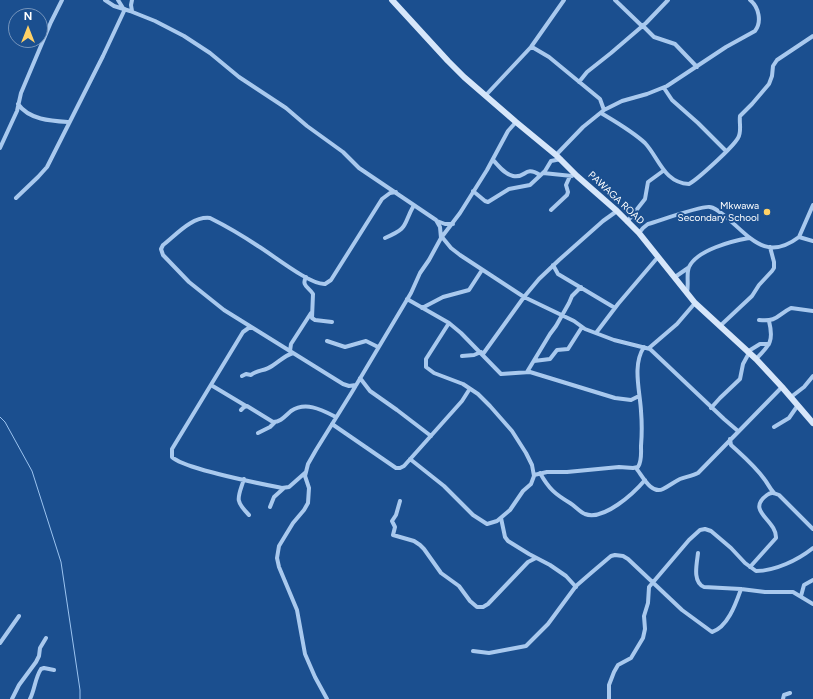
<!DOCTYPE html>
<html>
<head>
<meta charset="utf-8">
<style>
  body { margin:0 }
  #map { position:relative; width:813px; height:699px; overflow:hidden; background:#1b4f8f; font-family:Figtree,sans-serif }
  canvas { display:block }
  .north { position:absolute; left:8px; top:8px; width:40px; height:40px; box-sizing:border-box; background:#1b4f8f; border:1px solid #7695bc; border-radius:50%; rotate:0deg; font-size:11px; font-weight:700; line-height:16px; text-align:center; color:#fff }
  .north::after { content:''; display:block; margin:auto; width:14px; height:18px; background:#ffd166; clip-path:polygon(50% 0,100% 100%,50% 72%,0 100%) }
</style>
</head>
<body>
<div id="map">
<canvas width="813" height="699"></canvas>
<div class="north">N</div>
</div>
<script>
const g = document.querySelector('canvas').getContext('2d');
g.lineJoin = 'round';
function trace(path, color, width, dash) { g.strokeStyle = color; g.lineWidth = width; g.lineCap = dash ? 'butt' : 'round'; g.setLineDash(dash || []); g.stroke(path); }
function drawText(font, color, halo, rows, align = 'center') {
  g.font = font + ' Figtree,sans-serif'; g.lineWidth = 4; g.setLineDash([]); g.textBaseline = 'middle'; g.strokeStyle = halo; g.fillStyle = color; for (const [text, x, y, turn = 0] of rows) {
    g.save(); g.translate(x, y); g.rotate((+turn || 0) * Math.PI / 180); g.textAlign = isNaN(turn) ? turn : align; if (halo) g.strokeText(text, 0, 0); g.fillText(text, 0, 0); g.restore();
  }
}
trace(new Path2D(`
  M0,417L5,422L32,471L61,562L80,690V699`), '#9cc4f0', 1);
trace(new Path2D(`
  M105,0L114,6L130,11L155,21L184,36L210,53L239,77L286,108L307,126L343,152L359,168L436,220L440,227L441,238
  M118,0L123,8
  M132,0L131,5L132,11
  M615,0L642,26
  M643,26L654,37L675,44L697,67
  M532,47L549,57L600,99L604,110
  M579,82L587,72L611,53L646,23L668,0
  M664,88L672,100L698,123L726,151
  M486,95L531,47L564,0
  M18,104C29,120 52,121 69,122
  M601,113C616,122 632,131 645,143C659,158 664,183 689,184C698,179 733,147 738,138C742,132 739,123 740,116L752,104L769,84L772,76L773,66L777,60L813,36
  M0,148L17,111L21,93L51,22L62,0
  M556,155L583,127L604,110L622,101L647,94L667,86L726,47L755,31C762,22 759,7 750,0
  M493,160C499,166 504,174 513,176C526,179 524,165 540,175
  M543,173L572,176
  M473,191L485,201L488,202L509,189L530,185L545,171L551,161L561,159
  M16,198L38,177L47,167L103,56L125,9
  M551,210L567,195L568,192L566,185L570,176
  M437,221L445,224H453
  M627,222L645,199L648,182L663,171
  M639,233L643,228L648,224C659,221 702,205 710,207C716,208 721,213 726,217C750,237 766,262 799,237L813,205
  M442,237L451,248L460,255L524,297L574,321L585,329L614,340L650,349L724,419L738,431
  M799,237L813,241
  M385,238C410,227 402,226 414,205
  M553,265L558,274L615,308
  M306,277C301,286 309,287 313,294L312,318L315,320L332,322
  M675,277L688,268
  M687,292C689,284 686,274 689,267C697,250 732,241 749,238
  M407,299L449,323L461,333L501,374L530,372L615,398L631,400L639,396
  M422,308L443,297L469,290L482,270
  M759,320C778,322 777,315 791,308L813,311
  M720,326L752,296L759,285L772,271L774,268V262L770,247
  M250,327L243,332L172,449V457C184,469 262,484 282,488L289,487L306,472
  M596,333L618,304L658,257
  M327,341L345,347L366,341L378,347
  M649,348L677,324L695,303
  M290,351L291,344L311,313
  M747,352L760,344H769
  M483,354L524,297L539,279L559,260L603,221L617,211
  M462,356L474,355L481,352
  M756,359C770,345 774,341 769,321
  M534,361L550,359L557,350L568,349L582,327
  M527,372L550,334L556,326L569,303L572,296L581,287
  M242,376L246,374L251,375C257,370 265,371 272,366C280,361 284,356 293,353
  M360,378L370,391L397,410L431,436
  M211,385L246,406
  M356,385L349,386L343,384L224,310L189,282L163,255L161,249L163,245C176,235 192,216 210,218C226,226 243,236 258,246C273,255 310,285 325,284L331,280L382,199L390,193L396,192
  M791,397L804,387L813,376
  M711,408L720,398L740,379L743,364L749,353
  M241,410L244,407L247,406L273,422C281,422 285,416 291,411C306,401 322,410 336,417
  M332,424L396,468H400L404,466L462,401L469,390
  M774,427L789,418L798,405
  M258,433L270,427L275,422
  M730,439L731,445C743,456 755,466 765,480C768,484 770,489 774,493
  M410,459L444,486L473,515L487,524L497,521L510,510L523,491L531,484L534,476L532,465L526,453L512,431L490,406L478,394L463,384L434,373L426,367V359L449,323
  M636,468C642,475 651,495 663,489C669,486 674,482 680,479C685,477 692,476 698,473L782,387
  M540,473C549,489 555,494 570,503C575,506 580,512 585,514C604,521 634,493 645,480
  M534,475L547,472H567L619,467L633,468L638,467C642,461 641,453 641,446C642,434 642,423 641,411C640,391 632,365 644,347
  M244,479C238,498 234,500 249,515
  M400,501L396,515L392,521L395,527L393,535L414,541L420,545L424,549L441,573L459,586L470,601L477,607H483L488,604L528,562L536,558
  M270,507L274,497L284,488
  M501,518L505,537L508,541L529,554L550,565L566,576L576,587
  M698,553C697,563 692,582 704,587L741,589L765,592H793L813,604
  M750,567L776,538C777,520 745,511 767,495C771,492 774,493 779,495L813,529
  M801,596L804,585L813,580
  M0,643L19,616
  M473,651L489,653L526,646L548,624L576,586L591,573L611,556L615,555L623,556L628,559L682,610L712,632C728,627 736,603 741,589
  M12,699L19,685L36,662L39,656L40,648L46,638
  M30,699C35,689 35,678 41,669L44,668L54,670
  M327,699L315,677L305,654L297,610L279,567L277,558L279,546L293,523L304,510L308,503L309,488L305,476L308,464L316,450L352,392L411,293L420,273L429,260L441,238L460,213L487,170L508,131L516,122
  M609,699V685L614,672L618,665L631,658L643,638L645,629L644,616L648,603L649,587L689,540L700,530L705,529L711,531L731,548L745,563L756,571C775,571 798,560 813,548
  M783,699L784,695L790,693`), '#a9c9ee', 4);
trace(new Path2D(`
  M392,0L448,61L464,77L516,122L556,155L577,176L617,211L639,233L695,303L756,359L782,387L813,423`), '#d6e6fa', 6);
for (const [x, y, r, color] of [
  [767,212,4,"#ffd166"]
]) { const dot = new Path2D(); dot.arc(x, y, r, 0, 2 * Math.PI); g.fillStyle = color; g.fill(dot); trace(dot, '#1b4f8f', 1.5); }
drawText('10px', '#fff', '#1b4f8f', [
  ["PAWAGA ROAD",616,198,43]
]);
drawText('10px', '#fff', '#1b4f8f', [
  ["Mkwawa",759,206],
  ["Secondary School",759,218]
], 'right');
</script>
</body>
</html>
